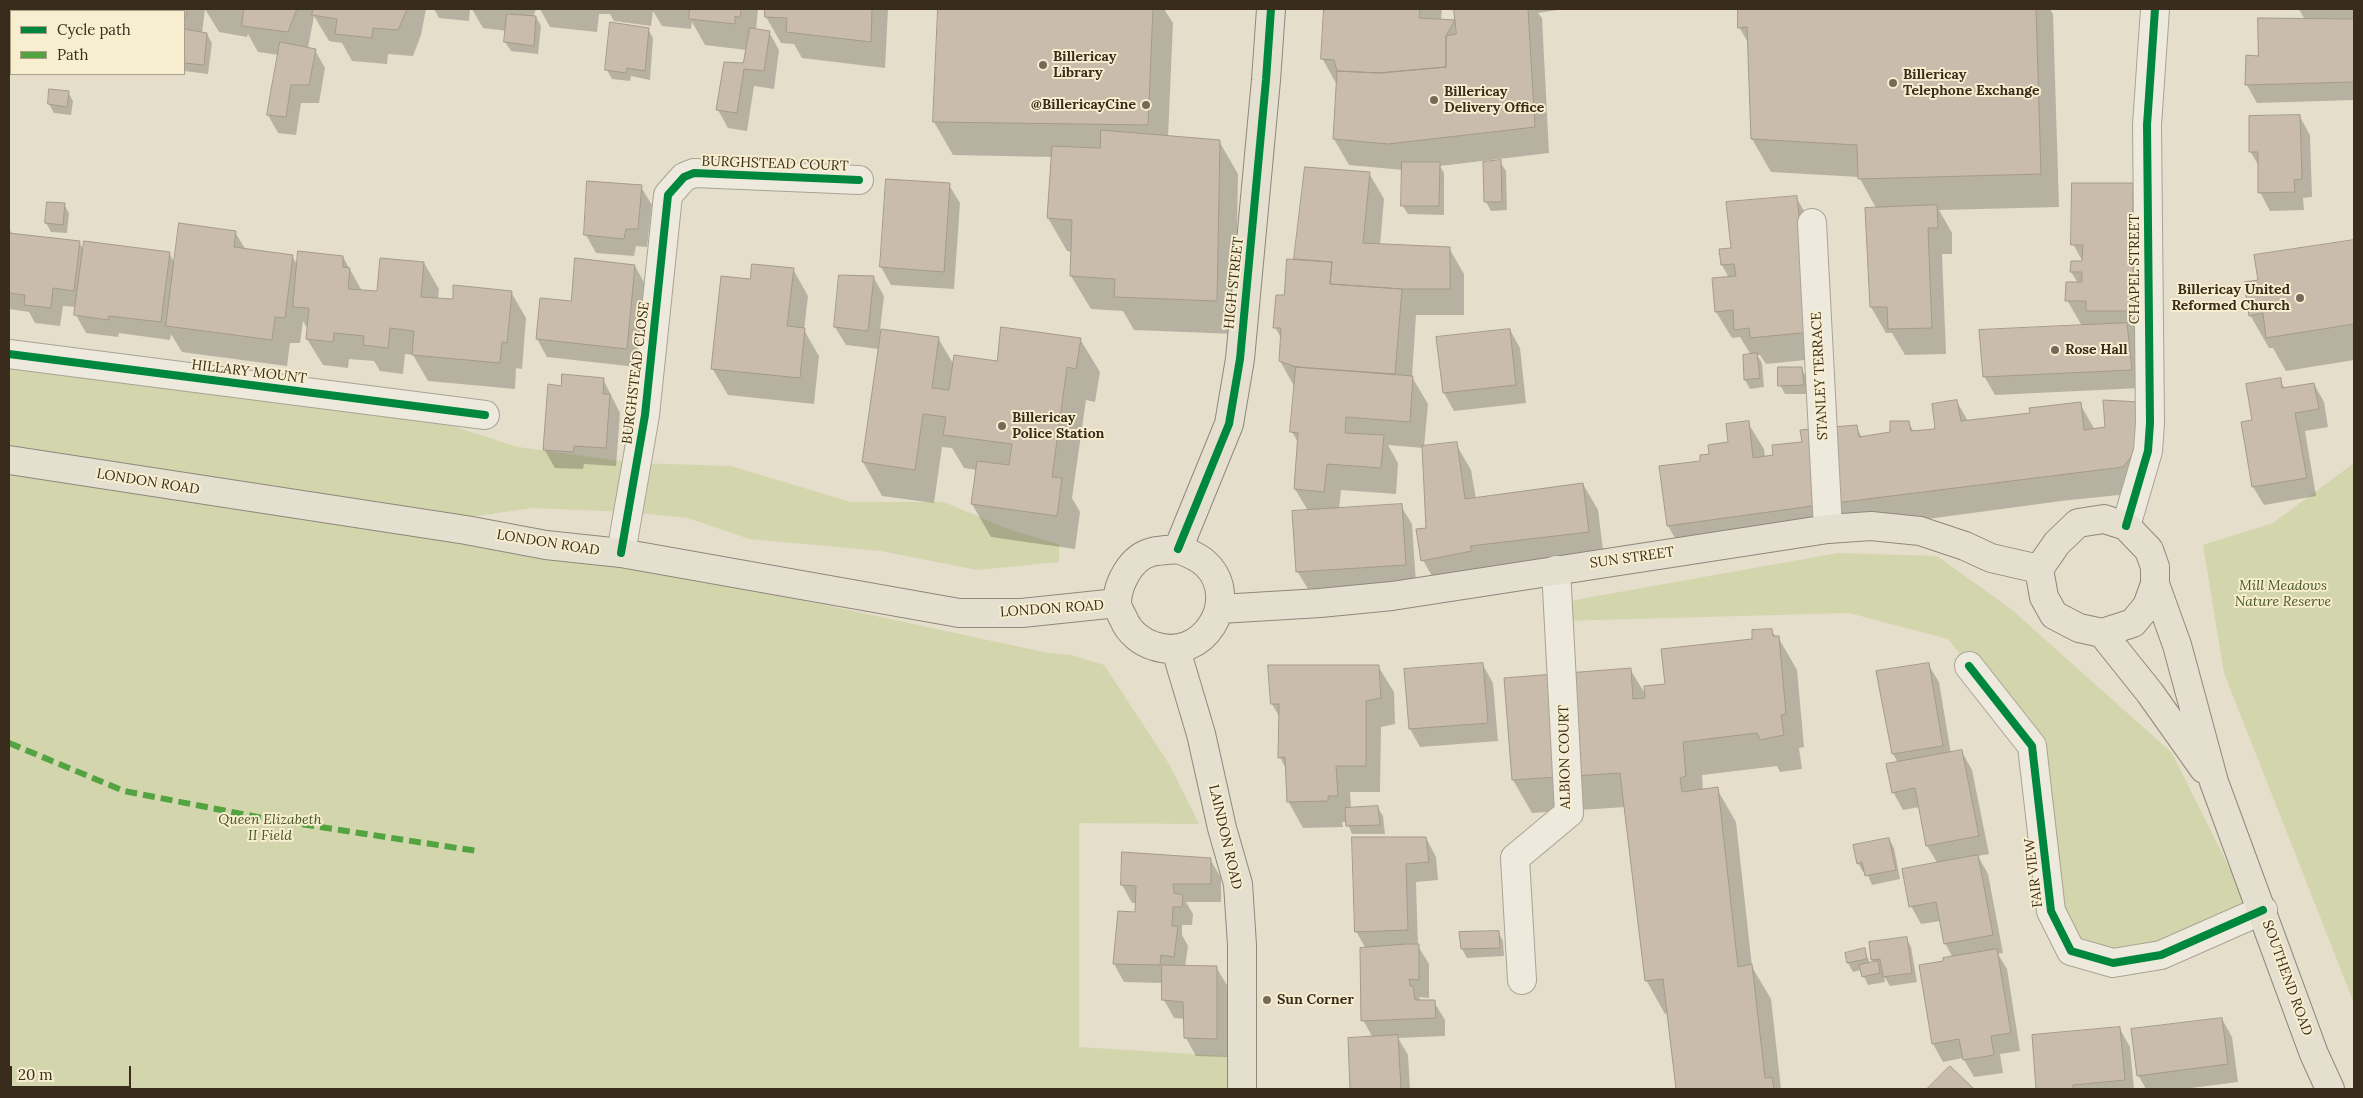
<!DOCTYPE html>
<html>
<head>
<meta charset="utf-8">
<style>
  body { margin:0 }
  #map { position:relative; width:2363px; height:1098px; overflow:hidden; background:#e5decb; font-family:Lora,serif }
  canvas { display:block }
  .frame { position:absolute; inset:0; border:10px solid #392c1c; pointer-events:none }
  .legend { position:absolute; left:10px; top:10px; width:175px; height:65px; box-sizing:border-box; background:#f7eed0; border:1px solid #aba088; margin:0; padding:6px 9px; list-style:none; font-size:15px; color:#392c1c }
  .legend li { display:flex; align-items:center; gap:10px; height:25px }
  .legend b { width:25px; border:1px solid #aba088 }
  .scale { position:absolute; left:10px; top:1066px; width:121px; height:22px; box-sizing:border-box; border:2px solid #392c1c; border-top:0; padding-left:6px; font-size:15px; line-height:18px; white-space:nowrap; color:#392c1c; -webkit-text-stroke:4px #f7eed0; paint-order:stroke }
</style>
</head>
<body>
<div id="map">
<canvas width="2363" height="1098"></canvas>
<div class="frame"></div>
<ul class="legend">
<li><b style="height:6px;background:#00873e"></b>Cycle path</li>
<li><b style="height:6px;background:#53a441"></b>Path</li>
</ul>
<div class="scale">20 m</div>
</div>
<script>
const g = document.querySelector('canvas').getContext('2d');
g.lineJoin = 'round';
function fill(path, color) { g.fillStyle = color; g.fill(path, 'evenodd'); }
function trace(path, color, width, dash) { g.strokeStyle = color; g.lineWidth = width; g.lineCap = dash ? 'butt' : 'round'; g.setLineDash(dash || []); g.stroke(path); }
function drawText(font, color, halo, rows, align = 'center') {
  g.font = font + ' Lora,serif'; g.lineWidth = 4; g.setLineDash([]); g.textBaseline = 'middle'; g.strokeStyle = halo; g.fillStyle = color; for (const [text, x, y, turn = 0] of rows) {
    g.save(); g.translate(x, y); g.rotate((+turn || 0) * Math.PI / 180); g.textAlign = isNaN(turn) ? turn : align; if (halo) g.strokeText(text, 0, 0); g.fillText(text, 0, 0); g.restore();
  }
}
fill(new Path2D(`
  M9,354L424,417L518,447L637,463L731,466L851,502H944L1008,529L1059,544V562L977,570L881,551L749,539L688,518L628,512L533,508L427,523L546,545L1048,653L1071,655L1104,665L1169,764L1199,824L1079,823V1047L1242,1057V1089H9Z
  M2354,463V1003L2224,673L2203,545L2273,523Z
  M1838,553L1937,556L2011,609L2172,753L2253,915L2161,955L2071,951L2032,746L1948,639L1849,613L1559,621L1558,603Z`), '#d3d5ad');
fill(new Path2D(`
  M9,9H76L77,11H11V18L9,19Z
  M85,9H205L202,33L207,34L212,43L208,74L184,71V11H87Z
  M205,9H426L421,35L413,56L388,54L387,64L352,61L342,43L329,41L314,16L308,48L315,50L325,68L319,103H301L296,135L278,133L268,115L279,55L258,52L248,34L247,37L219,32Z
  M434,9H470L469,21L439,18Z
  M472,9H536L533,17H536L541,26L538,54L511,51L505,42L507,31L483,28Z
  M540,9H758L756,30L769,32L779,50L774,89L754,86L747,131L728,128L718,110L744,64L747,50L705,45L692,22L691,29L662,26L653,11L651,26L614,21L610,14H599L597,32L550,27Z
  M767,9H888L885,68L802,58L794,44L781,43L766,17Z
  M939,9H1164L1173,23L1168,137L1219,141L1238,174L1235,334L1134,330L1123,311L1091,309L1071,276L1072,252L1067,251L1048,218L1053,157L953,155L934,122Z
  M1325,9H1442L1441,20L1456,21L1455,9H1564L1538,13L1542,18L1549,153L1440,166L1444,173V215L1408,214L1402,205L1403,170L1349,165L1334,139L1337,85L1322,58Z
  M1739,9H2050L2053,14L2059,207L1939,210L1952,233V254H1942L1946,354L1905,355L1892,333H1886L1871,307L1867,209L1876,208L1859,177L1771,172L1752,139L1749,44L1739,27Z
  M2299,9H2354V100L2257,103L2247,85L2260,57L2305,20Z
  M648,29L653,38L650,80L631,76L630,81L612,79L607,70Z
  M68,92L73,101L71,115L54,113L49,104Z
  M2300,117L2310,135L2312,197L2303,198L2304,210L2270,211L2260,192V168L2250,151Z
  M1500,162L1506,171L1507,210L1491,211L1486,202Z
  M1306,168L1369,173L1384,199L1380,245L1449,248L1464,274V315H1416L1412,377L1428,404L1424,447L1456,444L1471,470L1476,499L1583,484L1598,510L1604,558L1438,587L1423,560L1427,529L1423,448L1388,445L1398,463L1396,494L1341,490L1339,509L1401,506L1412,524L1416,583L1308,589L1297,571L1308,511L1295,489L1299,444L1292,432L1295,388L1280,361L1282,340L1275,327L1295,260Z
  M2133,184L2148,210V337H2134L2137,342L2141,388L1995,395L1984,376L2082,326L2067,300L2078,283L2071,272L2072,262H2083L2073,244Z
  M949,185L960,203L954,289L891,285L881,267Z
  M641,187L652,205L647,247L636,246L634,256L596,253L586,235Z
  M1796,197L1811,223L1825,358L1766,364L1760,355H1757L1762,363L1764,387L1750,389L1745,380L1744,356L1751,355L1740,337L1732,338L1716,312L1729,278L1722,265L1733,249Z
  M64,204L69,213L67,233L51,232L46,223Z
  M9,228L12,234L79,242L84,251L169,253L175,263L235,232L246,250L292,256L298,266L343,257L362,291L378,293L424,263L439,289L438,299L454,301L511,292L526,318L522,369L516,368L515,389L428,381L413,355L405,354L403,374L380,371L374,361L349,359L348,368L323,365L307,339L308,330L303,321L300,343H290L287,366L182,352L171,334L170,340L119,333L118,337L86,333L76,315L77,307L63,306L60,326L35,323L29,312L9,309Z
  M2354,241V360L2286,371L2273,348H2269L2250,315L2259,282L2255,256Z
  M635,266L645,284L637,367L547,357L537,339L572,302Z
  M793,269L808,296L804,330L819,356L814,404L728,395L712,368L752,280Z
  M874,278L884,296L880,330L938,338L954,365L998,362L1080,339L1100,372L1095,402L1086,400L1072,498L1080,512L1075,549L991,537L972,504L977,470L964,468L952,448L942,447L934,503L882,496L863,462L879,349L846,345L835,327Z
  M1510,330L1520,348L1526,403L1454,411L1444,393Z
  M1801,368L1806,377L1808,394H1785L1780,385Z
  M603,379L620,413L616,466L584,464L583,469L555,468L544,449L562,387Z
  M2280,380L2285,389L2314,384L2324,402L2328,427L2305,431L2316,496L2264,505L2253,487L2242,423L2254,421Z
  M1957,402L1968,421L2031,414L2080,404L2095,430L2107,428L2139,403L2138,493L2061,501L1683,552L1668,526L1661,467L1702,462L1729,443L1748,423L1764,449L1765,457L1774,456L1803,443L1856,426L1862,438L1892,433L1908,422L1914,432L1937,430Z
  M1771,630L1776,637H1778L1797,670L1804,747L1799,748L1802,769L1780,772L1777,766L1702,775L1703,791L1717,789L1736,822L1752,967L1771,999L1781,1089H1677L1669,1013L1665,1014L1646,980L1626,807L1532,813L1513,780L1630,669L1647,697Z
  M1928,664L1939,682L1951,754L1962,752L1972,770L1989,854L1978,856L1988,874L2003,953L1998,954L2007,969L2020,1051L2000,1054L2003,1073L1974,1077L1963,1058L1943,1062L1933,1044L1953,958L1945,943L1941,921L1921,924L1911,906L1938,864L1927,846L1920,807L1903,810L1893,792L1898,763L1893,754L1877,672Z
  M1483,665L1493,683L1498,741L1420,747L1410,729L1406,671Z
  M1378,666L1394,692L1395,724L1381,727L1380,792H1350L1351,808L1377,807L1383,816L1385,834H1352L1347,822H1342L1343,827L1303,828L1288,801L1286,769L1280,757V718L1272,704L1269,667Z
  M1353,838H1426L1436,857L1438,880L1416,882L1418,946L1429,964V998L1419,997L1421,1001L1434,1002L1445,1020V1036L1398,1038L1408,1055L1410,1089H1351L1349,1039L1373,1038L1363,1020L1366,949L1356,931Z
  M1889,839L1894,848L1900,879L1872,885L1866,871L1863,872L1858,863Z
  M1210,859L1221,878V902H1186L1193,914L1192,925H1182V935L1188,946L1185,967H1216L1227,985V1057L1196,1056L1186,1038L1185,1019L1174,1018L1164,1000L1163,983L1124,982L1114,964L1136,913V903H1132L1122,885Z
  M1498,932L1503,941L1504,956L1467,958L1462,949Z
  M1906,938L1911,947L1917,982L1890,986L1884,976L1885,982L1868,985L1861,970L1853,972L1848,963L1846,954L1864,950L1870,963H1874L1872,960Z
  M2222,1019L2232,1037L2238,1082L2183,1089H2146L2138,1075Z
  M2120,1029L2130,1047L2134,1089H2038L2033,1036Z`), '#0003');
const building = new Path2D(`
  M91,9H120V11H94Z
  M139,9H187L186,18H184V11H139Z
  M244,9H297L288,32L242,26Z
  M313,9H407L398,30L373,28L372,38L335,34L337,19L312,15Z
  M690,9H741L740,18L735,16V24L689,19Z
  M765,9H872L871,42L786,32L787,18L765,17Z
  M938,9H1153L1148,125L933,122Z
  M1324,9H1420L1419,18L1455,20L1446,36V67L1379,73L1337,71L1334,60L1321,59Z
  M1454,9H1528L1535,127L1388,144L1333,139L1337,71L1379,73L1446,67V36L1456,34Z
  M1738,9H2036L2041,174L1858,179L1857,145L1751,139L1747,27L1738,28Z
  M507,14L536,16L534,46L504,42Z
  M2258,18L2354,19V82L2245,85L2246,55L2258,56Z
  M610,22L649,28L645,71L627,68L626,73L605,70Z
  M750,28L770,31L764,71L744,69L737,113L716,110L724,62L743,63Z
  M184,29L207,33L204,65L184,63Z
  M280,42L316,49L309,85H291L286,117L267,115Z
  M49,89L69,91L67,107L48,104Z
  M2300,115L2302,179L2294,180L2295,192L2258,193V152H2249V116Z
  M1101,130L1220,140L1217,301L1114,297L1115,279L1070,276L1072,220L1047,218L1052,146L1100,148Z
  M1501,160L1502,202H1484L1483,162Z
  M1402,162H1440L1439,206H1401Z
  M1305,167L1370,172L1363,243L1450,247V289H1402L1330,284L1332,262L1294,259Z
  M886,179L950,183L944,272L880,267Z
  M587,181L642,185L638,229H626L624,239L584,235Z
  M2072,183H2133V311H2086V301H2065L2066,282H2082V272H2070L2071,261H2082L2083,245H2071Z
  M1797,196L1811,332L1750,338L1749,328L1734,330L1733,310L1715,312L1712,278L1736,276L1734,264L1721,265L1719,249L1731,248L1726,202Z
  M47,202L65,203L63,225L45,223Z
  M1937,205L1938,228H1928L1932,328L1888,329L1887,307H1870L1865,208Z
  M179,223L236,231L234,247L293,255L285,318L275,317L272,340L166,326Z
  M9,227V233L80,241L74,291L53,288L51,308L24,305L25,295L9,293Z
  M2354,240V324L2266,338L2263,313L2249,316L2244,282L2258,280L2254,255Z
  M84,241L170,252L161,322L109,316L108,320L74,315Z
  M298,251L343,256V267L350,268L348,289L377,291L380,258L424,262L421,297L453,299V285L512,291L507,343L502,342L500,363L412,355L414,331L390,328L388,348L363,345L364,336L334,333L333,342L306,339L309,308L293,307Z
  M575,258L635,265L627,349L536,339L540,298L571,301Z
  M1287,259L1332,262L1330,284L1402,289L1395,374L1296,367L1279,361L1281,328H1273L1276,295H1284Z
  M752,264L794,268L787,326L805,328L800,378L711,369L721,276L750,279Z
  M839,275L874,276L868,331L834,327Z
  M2127,323L2132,370L1983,377L1979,330Z
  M1001,327L1081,338L1076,369L1067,367L1052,477L1062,478L1057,516L971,504L977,461L1009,465L1012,444L943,435L946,417L923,414L915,470L862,462L881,329L939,337L932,388L949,390L954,355L997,361Z
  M1510,329L1516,385L1443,393L1436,337Z
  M1757,353L1760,378L1744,380L1743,355Z
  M1296,367L1413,376L1410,422L1346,417L1345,433L1384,435L1381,468L1327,464L1324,492L1294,489L1298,433L1290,432Z
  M1778,367H1802L1804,385L1778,386Z
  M562,374L604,378L603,394H610L606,448L574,446L573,452L543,450L548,384L561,386Z
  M2281,378L2282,388L2314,383L2319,409L2295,413L2307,478L2252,487L2241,422L2252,420L2246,384Z
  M1957,400L1961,421L2030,413L2029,408L2081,402L2084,430L2105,427L2103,400L2140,402L2135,452L2123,467L1827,504L1822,428L1857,425L1859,437L1890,432V421H1909L1911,431L1935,429L1932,404Z
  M1749,421L1753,458L1773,455L1772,445L1802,442L1800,430L1822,428L1827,504L1667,526L1659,466L1700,461V455L1709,454L1708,445L1728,442L1726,424Z
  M1457,442L1465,499L1583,483L1589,532L1470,546L1472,551L1421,561L1416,529L1426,528L1422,446Z
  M1402,504L1406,565L1296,572L1292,511Z
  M1772,629L1773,636H1779L1786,714L1781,715L1784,735L1760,740L1757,733L1683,742L1686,776L1680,778L1682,792L1718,787L1738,967L1752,964L1765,1078L1772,1077L1774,1089H1676L1663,979L1645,981L1620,773L1512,780L1504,678L1631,668L1633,699L1645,698L1644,686L1665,684L1661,649L1752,639V630Z
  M1483,663L1488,723L1409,729L1404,669Z
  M1929,663L1943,746L1892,754L1876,671Z
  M1268,665H1379L1381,698L1366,701V766H1336L1338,796H1328V801L1287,802L1285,757L1278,758L1279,704H1271Z
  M1962,750L1979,836L1926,846L1915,788L1892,793L1886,764Z
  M1378,806L1380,825L1346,826L1345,808Z
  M1352,837H1426L1429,862L1406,864L1408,930L1355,932Z
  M1889,838L1896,870L1865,876L1862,862L1857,864L1853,845Z
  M1122,852L1211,858V884H1173L1174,893L1183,895L1182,907H1173L1172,926H1178L1174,957L1161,955L1160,965L1113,964L1118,911L1135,912L1136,886L1121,885Z
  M1978,855L1993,935L1944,944L1936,902L1909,907L1902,869Z
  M1499,931L1500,948L1461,949L1459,932Z
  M1907,937L1912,973L1883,977L1880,959L1871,960L1869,942Z
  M1406,944H1419V980L1409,979L1410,986H1413L1415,1000H1435L1436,1018L1361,1021L1360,948Z
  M1865,948L1867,959L1847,963L1845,953Z
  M1997,949L2011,1033L1991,1036L1994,1055L1963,1060L1959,1039L1932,1044L1919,965L1943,961V958Z
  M1878,961L1880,973L1862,977L1859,965Z
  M1162,965L1217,966V1039L1184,1038L1183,1002L1162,1000Z
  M2222,1018L2228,1064L2137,1076L2131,1029Z
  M2120,1027L2125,1080L2073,1085V1089H2036L2032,1035Z
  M1398,1035L1401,1089H1350L1348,1038Z
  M1950,1066L1974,1089H1927Z`);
fill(building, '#c9bcac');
trace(building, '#a59a8a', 1);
const minor = new Path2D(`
  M1812,223L1828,529
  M9,354L485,415
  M2126,526L2148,451L2150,423L2147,125L2155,9
  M621,553L645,415L668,195L684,177L694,173L859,180
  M1969,666L2032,746L2051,911L2071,951L2113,963L2161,955L2263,910
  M1522,980L1515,858L1569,813L1556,570`);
const major = new Path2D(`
  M9,460L466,530L546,545L621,553L959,613H1022L1117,603
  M2104,519L2126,526L2149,550L2155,567V584L2147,606L2133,623L2102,633L2079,628L2054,615L2044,597L2039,569L2057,543L2078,523Z
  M1178,549L1229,424L1240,359L1266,80L1271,9
  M1178,549C1189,553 1199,557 1207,565C1241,600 1204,663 1154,646C1141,642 1129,632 1124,620C1122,615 1117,608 1117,602C1118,583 1131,557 1152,552C1160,550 1169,550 1178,549Z
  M2155,584L2177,645L2214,782L2314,1054L2330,1089
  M1220,609L1320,603L1392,596L1828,529L1871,526L1920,531L1965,546L1991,558L2039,569
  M2102,633L2150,693L2204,769
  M1176,650L1201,734L1222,828L1238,884L1242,945V1089`);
trace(minor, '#aaa395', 30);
trace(major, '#8f887b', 30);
trace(minor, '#ede9dd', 28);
trace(major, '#e4dfce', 28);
trace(new Path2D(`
  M9,743L124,791L268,819L477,851`), '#53a441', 6, [12, 6]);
trace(new Path2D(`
  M9,354L485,415
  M2126,526L2148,451L2150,423L2147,125L2155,9
  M1178,549L1229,424L1240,359L1266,80L1271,9
  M621,553L645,415L668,195L684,177L694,173L859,180
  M1969,666L2032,746L2051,911L2071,951L2113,963L2161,955L2263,910`), '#00873e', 8);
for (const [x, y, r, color] of [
  [1043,65,5,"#756a59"],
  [1893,83,5,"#756a59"],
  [1434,100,5,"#756a59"],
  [1146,105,5,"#756a59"],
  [2300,298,5,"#756a59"],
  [2055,350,5,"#756a59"],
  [1002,426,5,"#756a59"],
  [1267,1000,5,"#756a59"]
]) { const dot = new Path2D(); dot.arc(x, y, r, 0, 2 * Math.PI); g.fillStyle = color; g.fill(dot); trace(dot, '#f7eed0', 2); }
drawText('bold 14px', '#392c1c', '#f7eed0', [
  ["Billericay",1053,57],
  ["Library",1053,73],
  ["Billericay",1903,75],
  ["Telephone Exchange",1903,91],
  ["Billericay",1444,92],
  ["Delivery Office",1444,108],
  ["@BillericayCine",1136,105,"right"],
  ["Billericay United",2290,290,"right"],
  ["Reformed Church",2290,306,"right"],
  ["Rose Hall",2065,350],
  ["Billericay",1012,418],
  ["Police Station",1012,434],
  ["Sun Corner",1277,1000]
], 'left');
drawText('14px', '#392c1c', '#f7eed0', [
  ["BURGHSTEAD COURT",775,164,2],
  ["CHAPEL STREET",2135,269,-90],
  ["HIGH STREET",1234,283,-84],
  ["HILLARY MOUNT",249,372,7],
  ["BURGHSTEAD CLOSE",636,373,-83],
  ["STANLEY TERRACE",1820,376,-93],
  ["LONDON ROAD",148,482,9],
  ["LONDON ROAD",548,543,9],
  ["SUN STREET",1632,558,-8],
  ["LONDON ROAD",1052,609,-4],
  ["ALBION COURT",1565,757,-91],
  ["LAINDON ROAD",1225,837,77],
  ["FAIR VIEW",2034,873,-97],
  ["SOUTHEND ROAD",2287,978,70]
]);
drawText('italic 14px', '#465622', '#f7eed0', [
  ["Mill Meadows",2283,586],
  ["Nature Reserve",2283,602],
  ["Queen Elizabeth",270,820],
  ["II Field",270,836]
]);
</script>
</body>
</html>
